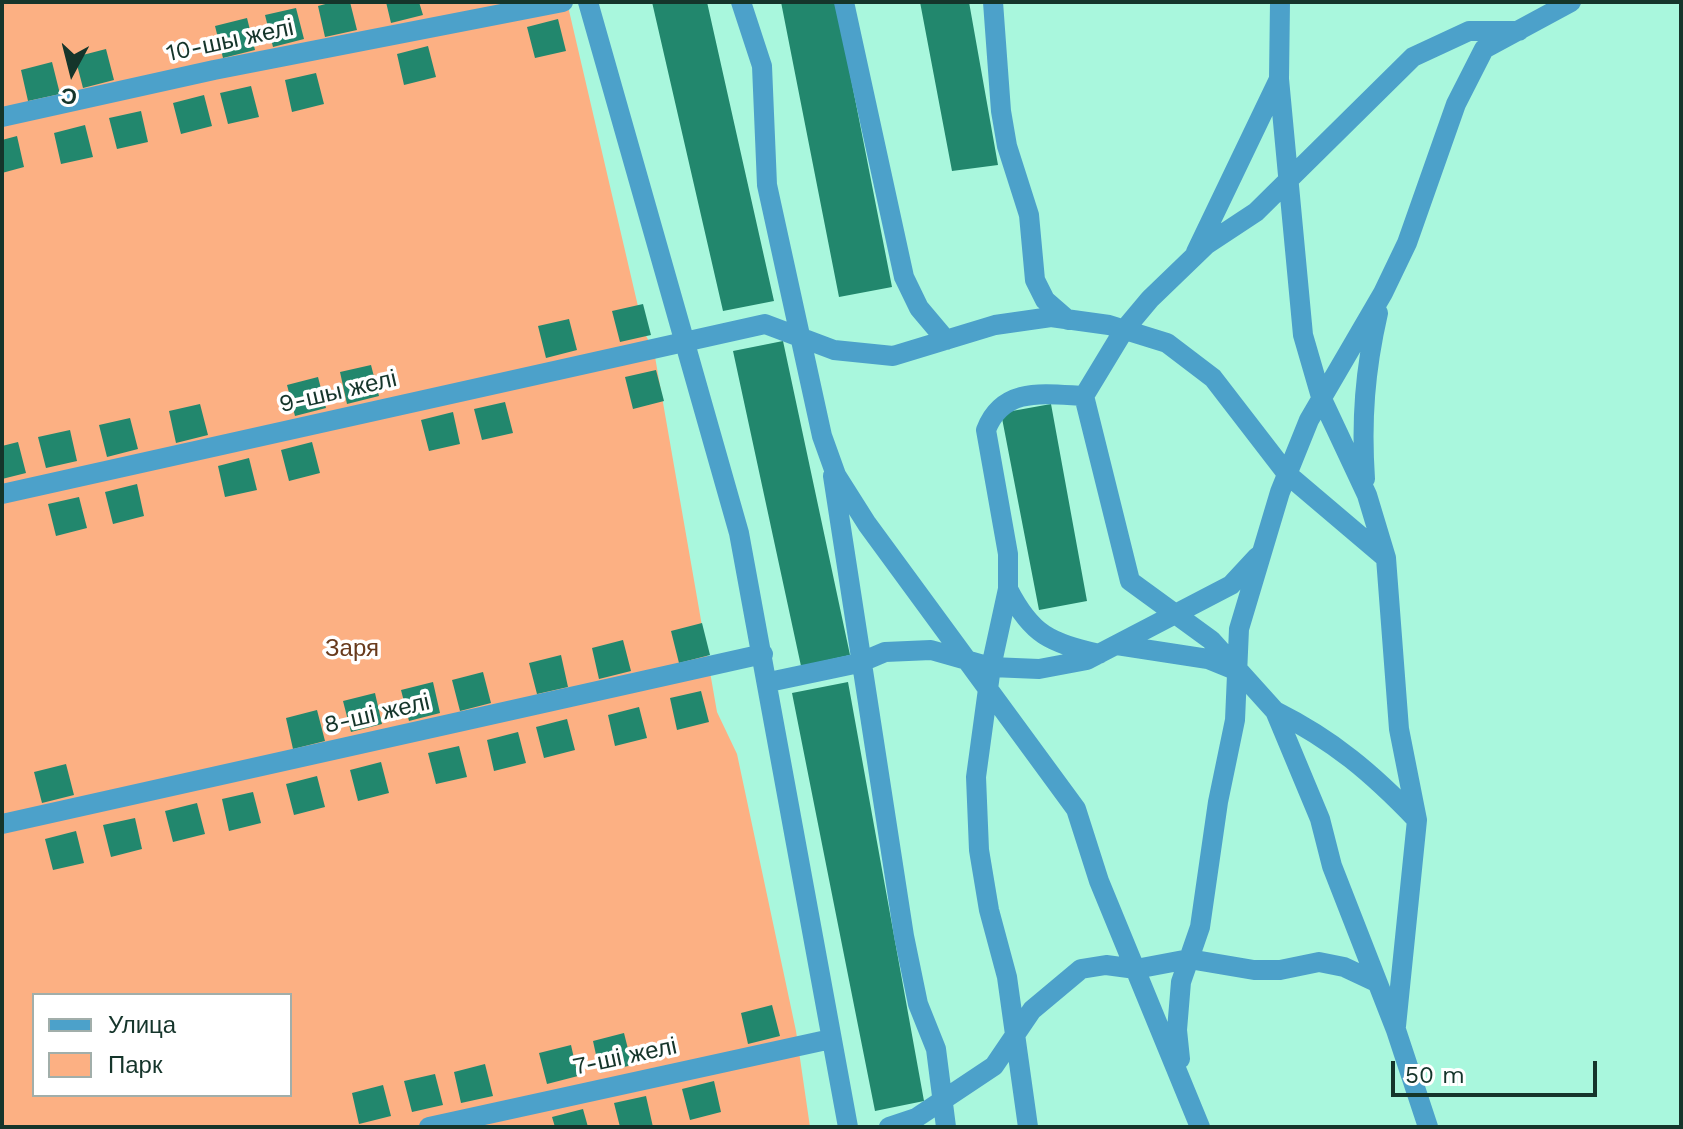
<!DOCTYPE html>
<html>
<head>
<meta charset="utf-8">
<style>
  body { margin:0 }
  #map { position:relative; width:1683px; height:1129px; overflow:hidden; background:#a9f7dd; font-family:"Work Sans",sans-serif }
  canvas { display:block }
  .frame { position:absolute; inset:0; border:4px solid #15352b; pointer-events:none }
  .legend { position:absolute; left:32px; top:993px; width:260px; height:104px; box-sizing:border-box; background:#fff; border:2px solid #a1aeaa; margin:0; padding:10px 14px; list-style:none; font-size:24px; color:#15352b }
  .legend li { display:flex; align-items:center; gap:16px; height:40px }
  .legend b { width:40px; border:2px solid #a1aeaa }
  .north { position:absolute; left:32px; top:32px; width:80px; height:80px; -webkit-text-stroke:6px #fff; paint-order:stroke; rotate:187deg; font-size:22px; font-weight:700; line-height:32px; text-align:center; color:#15352b }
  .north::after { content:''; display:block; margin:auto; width:28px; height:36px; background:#15352b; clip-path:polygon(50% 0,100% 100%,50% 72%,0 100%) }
  .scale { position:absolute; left:1391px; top:1061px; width:206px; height:36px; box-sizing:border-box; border:4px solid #15352b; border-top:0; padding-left:10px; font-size:24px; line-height:28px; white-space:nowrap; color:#15352b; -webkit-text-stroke:6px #fff; paint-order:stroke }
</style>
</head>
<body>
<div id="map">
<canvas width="1683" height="1129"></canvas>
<div class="frame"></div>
<ul class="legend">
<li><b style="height:10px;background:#4ca1ca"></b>Улица</li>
<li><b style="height:22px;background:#fcb083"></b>Парк</li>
</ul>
<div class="north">С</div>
<div class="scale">50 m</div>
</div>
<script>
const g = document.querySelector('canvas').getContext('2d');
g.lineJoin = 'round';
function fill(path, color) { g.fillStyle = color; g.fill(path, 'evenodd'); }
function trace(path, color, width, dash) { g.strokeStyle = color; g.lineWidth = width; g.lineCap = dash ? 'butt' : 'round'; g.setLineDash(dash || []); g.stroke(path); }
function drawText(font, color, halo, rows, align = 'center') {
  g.font = font + ' "Work Sans",sans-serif'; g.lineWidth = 7; g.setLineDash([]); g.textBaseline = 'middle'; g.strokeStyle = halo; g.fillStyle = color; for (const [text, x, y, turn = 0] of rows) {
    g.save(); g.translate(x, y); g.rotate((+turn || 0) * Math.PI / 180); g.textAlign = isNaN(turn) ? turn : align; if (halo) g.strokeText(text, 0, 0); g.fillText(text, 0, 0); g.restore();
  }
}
fill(new Path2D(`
  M2,2H567L644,332L654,351L717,712L737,754L796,1031L810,1127H2ZM34,995H290V1095H34Z`), '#fcb083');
fill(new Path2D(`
  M333,2H350L357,30L325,37L318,6Z
  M386,2H419L423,15L391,23Z
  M652,2H707L774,301L723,311Z
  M781,2H836L892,287L839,297Z
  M920,2H969L998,165L952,171Z
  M296,8L304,39L273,47L265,15Z
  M247,18L255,50L223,58L215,26Z
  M558,19L566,51L535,58L527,27Z
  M428,46L436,77L404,85L397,54Z
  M106,49L114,80L83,88L75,57Z
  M52,62L60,94L28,101L21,70Z
  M316,73L324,104L292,112L285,80Z
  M251,86L259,117L228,124L220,93Z
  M204,95L212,126L181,134L173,103Z
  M141,111L148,142L117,149L109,118Z
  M85,125L93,157L61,164L54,133Z
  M17,136L24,167L2,173V140Z
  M643,304L651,335L620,342L612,311Z
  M569,319L577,350L546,358L538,326Z
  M783,341L850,655L801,666L733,351Z
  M371,365L379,396L347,404L340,372Z
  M656,370L664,401L633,409L625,377Z
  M318,377L326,408L295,416L287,385Z
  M505,402L513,433L482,440L474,409Z
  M200,404L208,435L176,443L169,411Z
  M1051,404L1087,601L1039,610L1001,413Z
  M453,412L460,444L429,451L421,420Z
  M130,418L138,449L107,457L99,425Z
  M70,430L77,461L46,468L38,437Z
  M18,442L26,473L2,479V446Z
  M312,442L320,473L289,481L281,450Z
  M249,458L257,490L225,497L218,466Z
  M137,484L144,516L113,524L105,492Z
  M79,497L87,528L56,536L48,504Z
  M702,623L710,655L679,663L671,631Z
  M623,640L631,671L599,679L592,648Z
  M561,655L568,687L537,694L529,663Z
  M483,672L491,703L460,711L452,680Z
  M433,682L440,713L409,721L401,690Z
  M848,682L924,1101L875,1111L792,693Z
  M701,691L709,722L677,730L670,698Z
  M375,693L382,724L351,732L343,701Z
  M639,707L647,738L615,746L608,715Z
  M317,710L325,741L293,749L286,718Z
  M567,719L575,750L544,758L536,727Z
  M518,732L526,763L494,771L487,740Z
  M459,746L467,777L436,784L428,753Z
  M381,762L389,793L358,801L350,770Z
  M66,764L74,795L42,803L34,772Z
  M317,776L325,807L294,815L286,784Z
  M253,792L261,823L229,831L222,799Z
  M197,803L205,834L173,842L165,811Z
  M135,818L142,849L111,857L103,825Z
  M76,831L84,863L53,870L45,839Z
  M772,1005L780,1036L748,1044L741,1013Z
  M624,1033L632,1065L600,1073L593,1041Z
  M571,1045L578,1076L547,1084L539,1053Z
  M485,1064L493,1096L461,1103L454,1072Z
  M435,1074L443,1105L412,1112L404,1081Z
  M714,1081L721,1112L690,1120L682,1089Z
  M383,1085L391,1116L359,1124L352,1093Z
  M646,1096L653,1127H620L614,1103Z
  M583,1109L588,1127H555L552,1117Z`), '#22876d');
trace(new Path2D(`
  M588,2L739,533L848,1127
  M741,2L762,66L767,185L822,436L836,475L867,524L1076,809L1099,881L1200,1127
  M844,2L904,277L919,308L946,340
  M993,2L1001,111L1007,146L1029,215L1035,280L1045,300L1068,320
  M1280,2L1279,79L1303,335L1321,397L1367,495L1386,558L1399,729L1417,820L1396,1026
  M2,117L214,70L563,2
  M1196,252L1279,79
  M833,476L904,936L918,1004L936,1049L946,1127
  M1365,479C1361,420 1365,370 1378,313
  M2,494L765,324L834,350L893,356L995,325L1051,317L1109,325L1167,343L1213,378L1287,474L1386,558
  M1008,589C1032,636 1050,642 1099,654
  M1117,645L1208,659L1235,670
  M769,682L859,663L885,652L931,650L991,667L1039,669L1087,660L1231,585L1257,557
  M1275,711C1333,740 1372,773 1417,820
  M2,824L763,654
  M1180,1059L1177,1030L1181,982L1200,927L1218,802L1235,720L1239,629L1280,492L1309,420L1383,293L1407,243L1456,104L1484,49L1571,2
  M429,1127L831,1039
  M889,1127L916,1118L994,1066L1032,1010L1081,969L1106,965L1136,969L1189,959L1254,970H1280L1319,962L1344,967L1376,982
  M1028,1127L1007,977L989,910L979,850L976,777L991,667L1008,589V554L986,430C1003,386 1045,394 1084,396
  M1428,1127L1396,1030L1332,866L1320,819L1275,711L1211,640L1130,581L1084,396L1124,330L1150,299L1206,245L1256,212L1413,57L1469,31H1519`), '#4ca1ca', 20);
drawText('24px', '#15352b', '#fff', [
  ["10-шы желі",230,41,-12],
  ["9-шы желі",338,392,-13],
  ["8-ші желі",377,714,-13],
  ["7-ші желі",625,1057,-12]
]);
drawText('24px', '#683a1c', '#fff', [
  ["Заря",352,649]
]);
</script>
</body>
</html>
